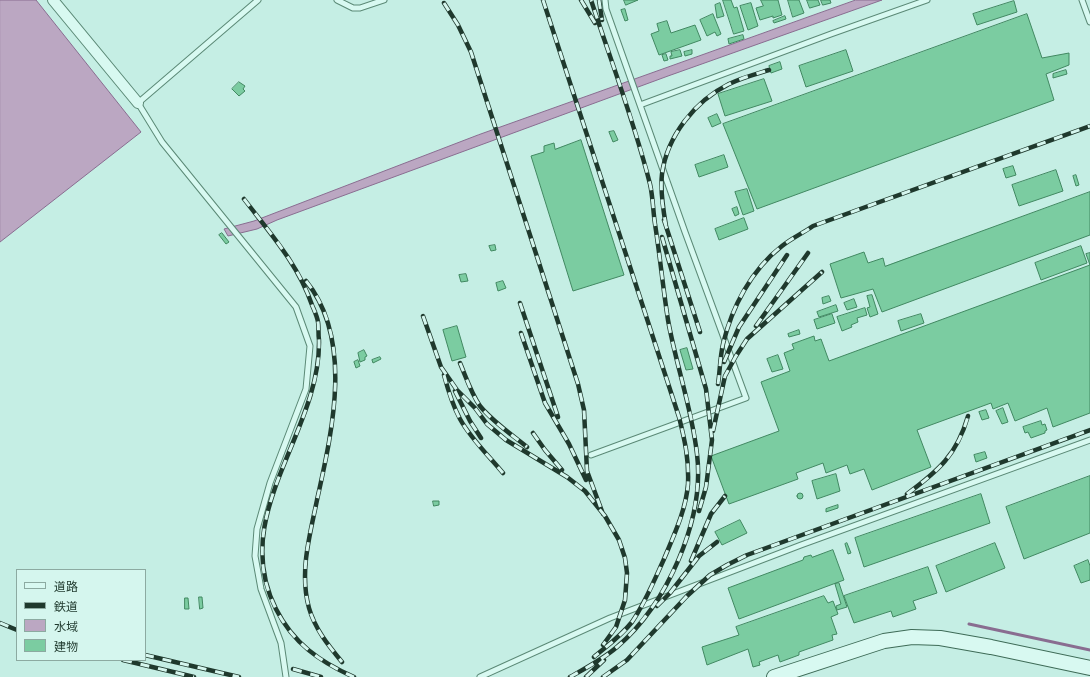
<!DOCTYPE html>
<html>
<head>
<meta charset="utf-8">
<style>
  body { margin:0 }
  #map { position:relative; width:1090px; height:677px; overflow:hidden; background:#c5eee4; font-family:Lora,"Noto Sans JP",serif }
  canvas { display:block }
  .legend { position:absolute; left:16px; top:569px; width:130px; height:92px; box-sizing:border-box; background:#d5f6ee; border:1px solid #8caaa1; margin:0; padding:5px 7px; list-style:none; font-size:12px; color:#1f392d }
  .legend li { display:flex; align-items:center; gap:8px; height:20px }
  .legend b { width:20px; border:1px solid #8caaa1 }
</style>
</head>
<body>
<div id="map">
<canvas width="1090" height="677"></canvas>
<ul class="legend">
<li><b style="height:5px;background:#d8f9f1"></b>道路</li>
<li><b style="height:5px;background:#1f392d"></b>鉄道</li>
<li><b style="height:11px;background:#bba7c2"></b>水域</li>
<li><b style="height:11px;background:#7bcca1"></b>建物</li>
</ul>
</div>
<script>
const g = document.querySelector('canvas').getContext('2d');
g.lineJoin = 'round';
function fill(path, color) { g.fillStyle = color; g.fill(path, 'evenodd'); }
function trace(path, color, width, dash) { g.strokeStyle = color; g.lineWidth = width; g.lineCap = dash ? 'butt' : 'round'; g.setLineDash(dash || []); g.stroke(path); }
const water = new Path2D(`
  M0,0H36L141,132L0,242Z
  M856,0H882L668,76L277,220L257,229L228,236L224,229L254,221L478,135Z`);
fill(water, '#bba7c2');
trace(water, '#896d90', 1);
trace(new Path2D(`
  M969,624L1090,650`), '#896d90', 3);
const building = new Path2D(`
  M624,0H638L626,5Z
  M723,0H731L734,8L737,7L744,31L734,34Z
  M761,0H778L782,15L773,18V16L760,20L756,8L763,6Z
  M788,0H799L804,13L793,17Z
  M807,0H818L820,5L810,8Z
  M821,0H830L831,3L823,5Z
  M1014,1L1017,12L977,25L973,14Z
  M720,3L724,16L717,18L715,5Z
  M751,3L758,26L748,30L740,6Z
  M625,9L628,20L625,21L621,10Z
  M713,14L721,34L717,36L715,32L707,36L700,20Z
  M1027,14L1042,58L1069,53V65L1046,74L1054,100L757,209L723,124Z
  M785,16L786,19L774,23L773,21Z
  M667,21L671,33L695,25L701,40L659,55L651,34L659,31L657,24Z
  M743,35L744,39L729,44L728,39Z
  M680,50L682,56L670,59V56H672L671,52Z
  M692,50V54L685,56L684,52Z
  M846,50L853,71L806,87L799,66Z
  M666,54L668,60L664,61L662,55Z
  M780,62L782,69L771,73L769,66Z
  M1066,70L1067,74L1053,78V74Z
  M764,79L772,101L725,116L718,94Z
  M239,82L245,86L243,89L245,91L239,96L232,89Z
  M717,114L721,123L712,127L708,118Z
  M614,131L618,140L613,142L609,132Z
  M581,140L624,275L573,291L531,156L544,152V146L554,143L555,149Z
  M724,155L728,167L699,177L695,165Z
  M1013,166L1016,175L1006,178L1003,169Z
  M1056,170L1063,191L1019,206L1012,185Z
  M1076,175L1079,185L1076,186L1073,176Z
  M747,189L754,211L743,215L735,192Z
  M1090,192V235L882,312L873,289L841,298L830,264L864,252L868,263L883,258L885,266Z
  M737,207L739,214L735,216L732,209Z
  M744,218L748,229L719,240L715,229Z
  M222,233L229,242L226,244L219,235Z
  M495,245L496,250L491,251L489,246Z
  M1081,246L1087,263L1041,280L1035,263Z
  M1090,253V413L1053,427L1047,408L1015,421L1008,403L993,409L991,403L917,430L931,467L872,490L864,469L850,474L847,465L826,473L823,463L796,473L798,479L729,504L711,456L779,431L761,382L790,371L784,353L794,349L792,344L814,336L815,341L821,339L829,361L1090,265L1086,254Z
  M466,274L468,281L461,282L459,275Z
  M503,281L506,288L498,291L496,283Z
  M872,295L878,314L870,317L867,308L870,307L867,296Z
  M829,296L831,301L823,304L822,298Z
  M854,299L857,307L847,310L844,303Z
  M836,305L838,311L819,317L817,312Z
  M865,308L867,315L857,318L858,322L851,325L852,327L842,331L837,317Z
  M832,314L835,323L817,329L814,320Z
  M921,314L924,323L901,331L898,321Z
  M457,326L466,357L452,361L443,330Z
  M799,330L800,334L789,337L788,334Z
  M687,348L693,369L686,370L680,350Z
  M364,350L367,356L365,357V360L360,362L358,353Z
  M778,355L783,369L772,372L767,359Z
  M380,357L381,359L373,363L372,360Z
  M358,360L360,366L356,368L354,362Z
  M1003,408L1008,422L1002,424L996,411Z
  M986,410L989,418L982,420L979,412Z
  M1041,421L1042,425L1045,424L1047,430L1045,431V433L1031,438L1028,432L1025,433L1023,427Z
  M985,452L987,458L976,462L974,455Z
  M836,474L840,491L817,499L812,481Z
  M1090,476V533L1024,559L1006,507Z
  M797 496a3 3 0 1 1 6 0a3 3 0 1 1-6 0Z
  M981,494L990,523L864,567L855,538Z
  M433,501H439V505L434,506Z
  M838,505V508L826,512V509Z
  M740,520L747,533L722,545L715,532Z
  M847,543L851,553L848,554L845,544Z
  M995,543L1005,568L946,592L936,566Z
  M833,550L844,580L739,619L728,588L803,560L804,557L811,555L812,557Z
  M1088,560L1090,566V580L1081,583L1074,566Z
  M928,567L937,593L913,601L916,609L893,617L891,611L854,623L844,596Z
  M839,583L847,607L837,610L836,606L841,604L835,584Z
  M824,596L828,603L833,601L838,614L831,617L837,634L832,635L833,640L799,652V655L780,662L778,655L759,662L760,665L753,667L748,649L707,665L702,647L739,635L736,627Z
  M199,597H202L203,608L200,609Z
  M185,598H188L189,609H185Z`);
fill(building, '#7bcca1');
trace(building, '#418861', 1);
const lane = new Path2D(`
  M258,0L138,103L162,142L296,307L310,346L306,389L270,483L257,529L255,556L261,589L281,643L286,677
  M337,0L353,8H360L384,0
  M1082,0L1090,22
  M640,105L831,34L927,0
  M591,455L746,398L685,232L606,9L605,0
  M480,677L610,618L801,545L1090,440`);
const street = new Path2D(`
  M53,0L138,103`);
const secondary = new Path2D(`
  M774,677L884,641L912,637L940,638L991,647L1090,668`);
trace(lane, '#5b8976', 7);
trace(street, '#5b8976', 12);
trace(secondary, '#3e6b57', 16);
trace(lane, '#d8f9f1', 5);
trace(street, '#d8f9f1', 10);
trace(secondary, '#d8f9f1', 14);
const rail = new Path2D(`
  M543,0L679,417C685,441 689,459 688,484C686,510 674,535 664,559C654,581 645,603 632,622C621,636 607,646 594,657
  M581,0L595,23
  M599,0L602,20
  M444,3L458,25L471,52L578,384L584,410L587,471L603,514
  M244,199C270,233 298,264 312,305C314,310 317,316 318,322C319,327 318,334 319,340C321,433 228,514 276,609C293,643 320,662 354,677
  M664,220L700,332
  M666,226C663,209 660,191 662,174C667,136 695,101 729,84C741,78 756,74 769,70
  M662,237L706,389L712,440L706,487L699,511
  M306,281C354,340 332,432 317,500C310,535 299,572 309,608C315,629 328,645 342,662
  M520,303L558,417
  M423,316L441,367L457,390L475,408L487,424L506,440L567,477L585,491L605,516L619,540L625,558L627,573L625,600L616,627L603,645
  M756,326L808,253
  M521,333L545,403L569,444L586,480
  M724,362L739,327L787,255
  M460,363C466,377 471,393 480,406C493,422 511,434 527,447
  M444,375C448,390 453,406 460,419C471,439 489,456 503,473
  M718,384C720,371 720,357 723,344C732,307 751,270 782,246C792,238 803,233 813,226L1090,126
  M455,391L470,421L481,438
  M713,431L725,376L736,356L747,339L822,272
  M533,433L545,450L562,470
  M907,494C938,471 957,455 968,416
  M691,561L711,514L725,496
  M657,606L670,593L699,556L717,542
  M0,623L17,630
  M145,655L239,677
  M123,660L194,677
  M293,669L321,677
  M570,677C586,668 603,659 617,647C667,604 705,520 697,454C692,409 676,365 668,320C663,288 660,256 655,224C653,211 653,197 650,184C634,121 611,61 591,0
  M586,677L604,660
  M603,677L627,660L687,596L710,575L727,565L747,555L1090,430`);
trace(rail, '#1f392d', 4.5);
trace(rail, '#d5f6ee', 3, [9]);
</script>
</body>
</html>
